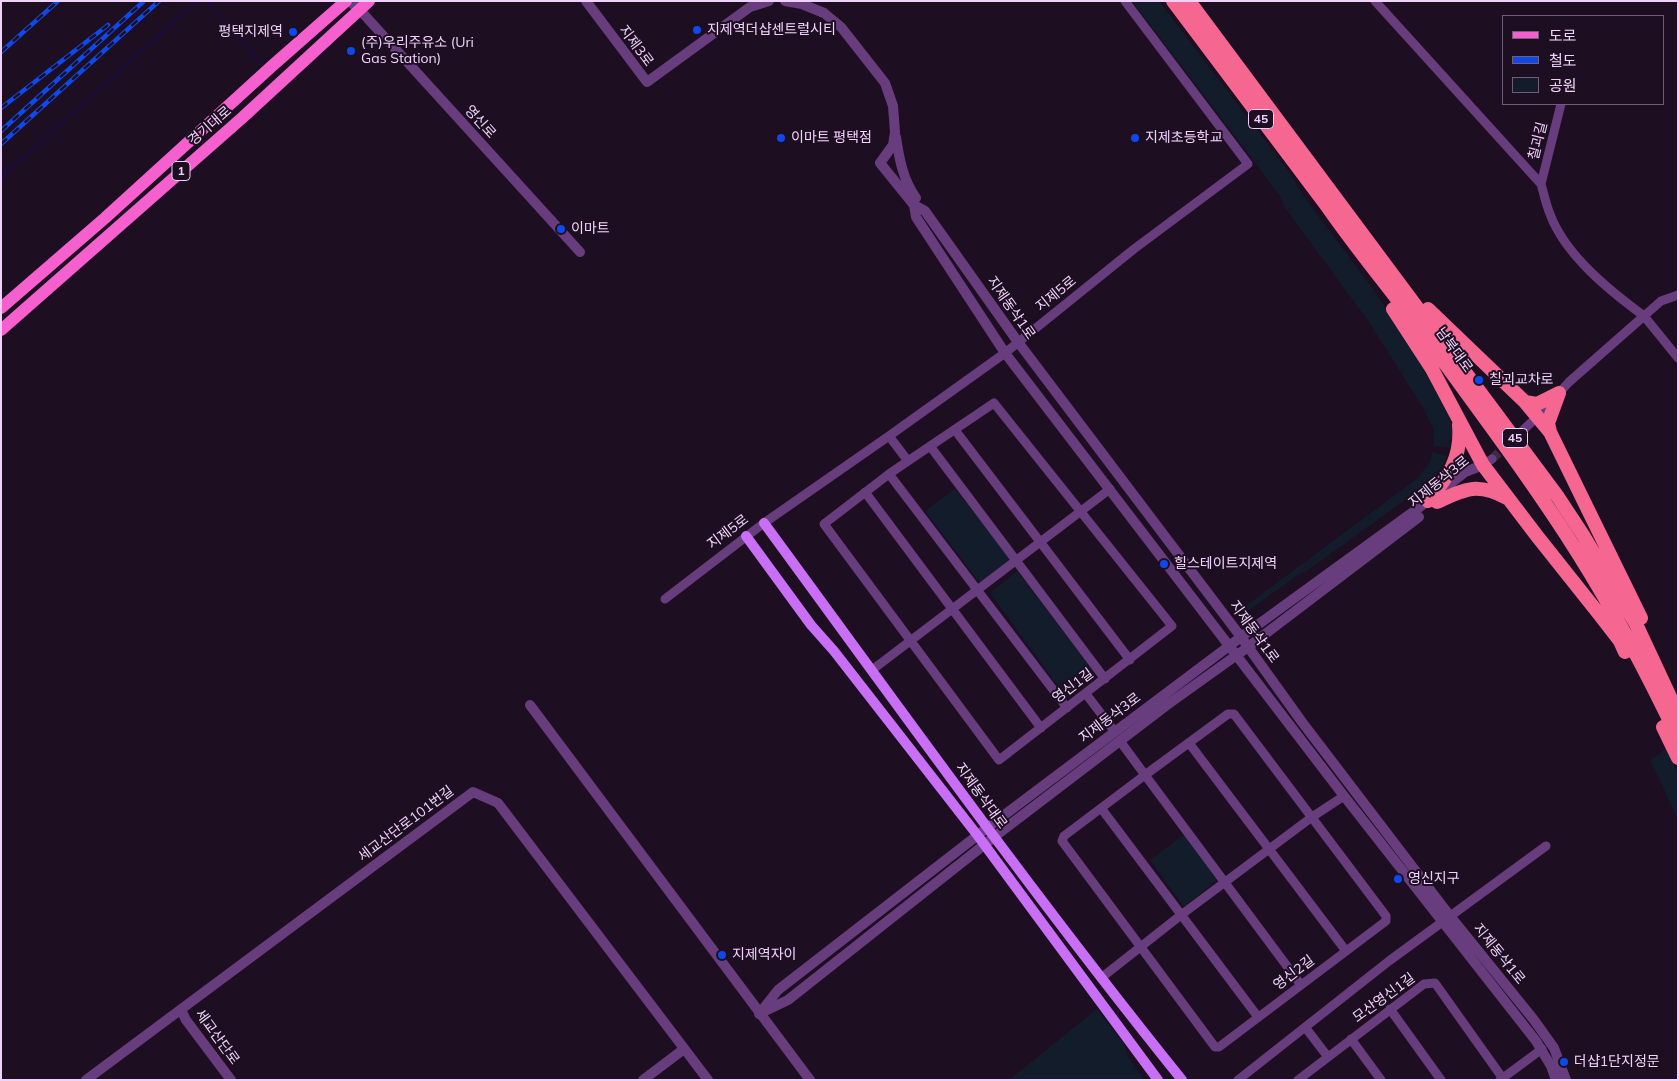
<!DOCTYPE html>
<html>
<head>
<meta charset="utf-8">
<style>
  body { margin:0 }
  #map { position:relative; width:1679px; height:1081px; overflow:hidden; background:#1d0f21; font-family:Mulish,"Noto Sans KR",sans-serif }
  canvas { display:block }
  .frame { position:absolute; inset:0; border:2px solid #f1d2fc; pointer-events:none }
  .legend { position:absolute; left:1502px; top:15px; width:162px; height:90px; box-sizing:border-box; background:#1d0f21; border:1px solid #725d79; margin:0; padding:6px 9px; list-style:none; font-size:15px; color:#f1d2fc }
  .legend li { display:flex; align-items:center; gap:10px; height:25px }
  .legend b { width:25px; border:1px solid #725d79 }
</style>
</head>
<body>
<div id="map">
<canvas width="1679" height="1081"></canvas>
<div class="frame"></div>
<ul class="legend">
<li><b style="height:6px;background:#f560ce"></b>도로</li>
<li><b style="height:6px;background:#0e49eb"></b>철도</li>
<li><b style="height:14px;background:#121c2b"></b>공원</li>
</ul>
</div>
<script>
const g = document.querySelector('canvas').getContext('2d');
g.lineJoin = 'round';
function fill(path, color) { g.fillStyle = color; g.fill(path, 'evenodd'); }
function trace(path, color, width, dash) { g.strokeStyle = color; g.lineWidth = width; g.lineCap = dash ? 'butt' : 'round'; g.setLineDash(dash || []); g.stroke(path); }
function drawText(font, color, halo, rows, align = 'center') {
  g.font = font + ' Mulish,"Noto Sans KR",sans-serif'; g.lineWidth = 4; g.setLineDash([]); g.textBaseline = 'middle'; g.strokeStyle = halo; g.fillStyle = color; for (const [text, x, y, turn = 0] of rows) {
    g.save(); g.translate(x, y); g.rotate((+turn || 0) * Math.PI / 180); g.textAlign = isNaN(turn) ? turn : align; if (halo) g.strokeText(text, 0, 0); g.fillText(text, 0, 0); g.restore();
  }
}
fill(new Path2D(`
  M1132,1H1159L1286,168L1307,201L1371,286L1408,341L1449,416L1454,427L1455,439L1449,440L1450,448L1434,446L1433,428L1423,408L1369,322L1285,208L1281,198L1260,169Z
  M1432,452L1447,456L1442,468L1431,481L1308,570L1298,575L1248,611L1240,610L1418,478L1430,461Z
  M955,489L1011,559L980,583L925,511Z
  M1017,571L1095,673L1066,697L990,593Z
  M1666,749L1678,773V819L1650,760Z
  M1186,833L1219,878L1184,907L1150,860Z
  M1097,1009L1124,1044L1129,1058L1144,1080H1009Z`), '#121c2b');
trace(new Path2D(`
  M207,1L260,62
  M1,178L196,2L199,1`), '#190c3c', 2.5);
trace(new Path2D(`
  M1492,459L1508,444`), '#3d2c42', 9, [9, 4.5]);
trace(new Path2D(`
  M1375,1L1541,184C1544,194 1546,205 1550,214C1565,255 1610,291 1644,316L1661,301L1678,295
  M1541,184L1561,104
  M955,430L1130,660
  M1522,431L1537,417L1569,382L1644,316L1678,358
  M889,436L908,461L889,474L824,524L999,760L1172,626L994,403L908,461
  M930,446L1105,679
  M1483,465L1492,459
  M889,474L1067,708
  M865,492L1041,728
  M665,599L764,523L889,436L1005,353L1134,249L1248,164L1125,1
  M872,670L1110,489
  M1086,694L1115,732
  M1120,741L1145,775L1064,836L1062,841L1215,1047H1219C1274,1005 1330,963 1386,921V916L1234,714H1228L1145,775L1301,985
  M1189,743L1346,951
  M1101,808L1258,1017
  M1101,978L1181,915L1312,817L1344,796
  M1390,1009L1441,1080
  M1305,1027L1328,1057
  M1351,1039L1381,1080
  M1238,1080L1389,961L1546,846
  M1298,1080L1424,984L1435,983L1504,1080
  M1500,1080L1542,1049`), '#683d7d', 9);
trace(new Path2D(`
  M349,1L359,9L580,252
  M586,1L647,82L750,7L769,1
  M785,1L802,4L824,13L841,27L885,83L893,106L895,132L893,145L880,163L914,205L916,217L1005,353L1344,796L1536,1041L1551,1066L1556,1080
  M896,137C899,158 903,180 916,198
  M914,205L925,211L1018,342L1241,637L1302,722L1450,916L1534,1020L1554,1048L1566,1080
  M530,705L810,1080
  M181,1010L186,1020L231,1080
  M763,1012L788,1000L994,837L1167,705L1248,647L1419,517
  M759,1014L778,990L987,828L1241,637L1428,501L1465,472L1483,465
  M86,1080L473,792L498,803L708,1080
  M643,1080L684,1049`), '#683d7d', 10);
trace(new Path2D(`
  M764,523C901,710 1036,899 1182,1080
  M746,536L811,625L834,651L978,836L1158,1080`), '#c86ff6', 10);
trace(new Path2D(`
  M1,308L105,218L272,66L346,1
  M1,330L242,118L369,1`), '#f560ce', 12);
trace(new Path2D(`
  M1173,1L1327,206C1358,251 1393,292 1425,336C1477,408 1532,480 1579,555C1616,614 1648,675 1678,738
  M1189,1L1558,497L1583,535L1636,624L1678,714
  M1393,309L1432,369L1483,465L1537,536L1599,614L1620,641L1625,652
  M1428,309L1525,402L1550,432L1641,618
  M1525,402L1537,404L1559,393
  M1550,432L1548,423L1559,393
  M1428,501C1448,477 1462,458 1459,425
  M1437,502C1465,489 1477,482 1507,498
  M1663,727L1678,758`), '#f56691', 14);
const rail = new Path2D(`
  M1,52L58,1
  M1,108L108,25
  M1,131L144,1
  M1,144L159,1`);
trace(rail, '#0e49eb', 4.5);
trace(rail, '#1d0f21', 2.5, [8]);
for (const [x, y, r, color] of [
  [697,30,5,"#0e49eb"],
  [293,32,5,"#0e49eb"],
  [351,51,5,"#0e49eb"],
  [781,138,5,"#0e49eb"],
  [1135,138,5,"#0e49eb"],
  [561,229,5,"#0e49eb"],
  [1479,380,5,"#0e49eb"],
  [1164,564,5,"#0e49eb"],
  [1398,879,5,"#0e49eb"],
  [722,955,5,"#0e49eb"],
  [1564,1062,5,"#0e49eb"]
]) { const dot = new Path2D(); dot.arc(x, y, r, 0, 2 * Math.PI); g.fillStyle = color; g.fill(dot); trace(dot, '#1d0f21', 2); }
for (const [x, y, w] of [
  [1261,119,25],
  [181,171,18],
  [1515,438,25]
]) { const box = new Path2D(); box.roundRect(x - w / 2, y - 9.5, w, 19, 4); g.fillStyle = '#1d0f21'; g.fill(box); trace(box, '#f1d2fc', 1); }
drawText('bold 12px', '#f1d2fc', null, [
  ["45",1261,119],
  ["1",181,171],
  ["45",1515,438]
]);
drawText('14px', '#f1d2fc', '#1d0f21', [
  ["지제역더샵센트럴시티",707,30],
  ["평택지제역",283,32,"right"],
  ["(주)우리주유소 (Uri",361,43],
  ["Gas Station)",361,59],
  ["이마트 평택점",791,138],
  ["지제초등학교",1145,138],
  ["이마트",571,229],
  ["칠괴교차로",1489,380],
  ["힐스테이트지제역",1174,564],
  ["영신지구",1408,879],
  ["지제역자이",732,955],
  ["더샵1단지정문",1574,1062]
], 'left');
drawText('14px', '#f1d2fc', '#1d0f21', [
  ["지제3로",636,46,53],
  ["영신로",480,122,48],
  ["경기대로",210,126,-41],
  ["칠괴길",1538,141,-76],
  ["지제5로",1056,294,-39],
  ["지제동삭1로",1011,308,55],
  ["남북대로",1454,350,54],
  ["지제동삭3로",1439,482,-39],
  ["지제5로",728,532,-37],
  ["지제동삭1로",1254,632,54],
  ["영신1길",1073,686,-37],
  ["지제동삭3로",1110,718,-37],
  ["지제동삭대로",981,796,54],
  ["세교산단로101번길",406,824,-37],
  ["지제동삭1로",1499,954,51],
  ["영신2길",1294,973,-37],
  ["모산영신1길",1384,998,-36],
  ["세교산단로",217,1037,54]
]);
</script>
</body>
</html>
